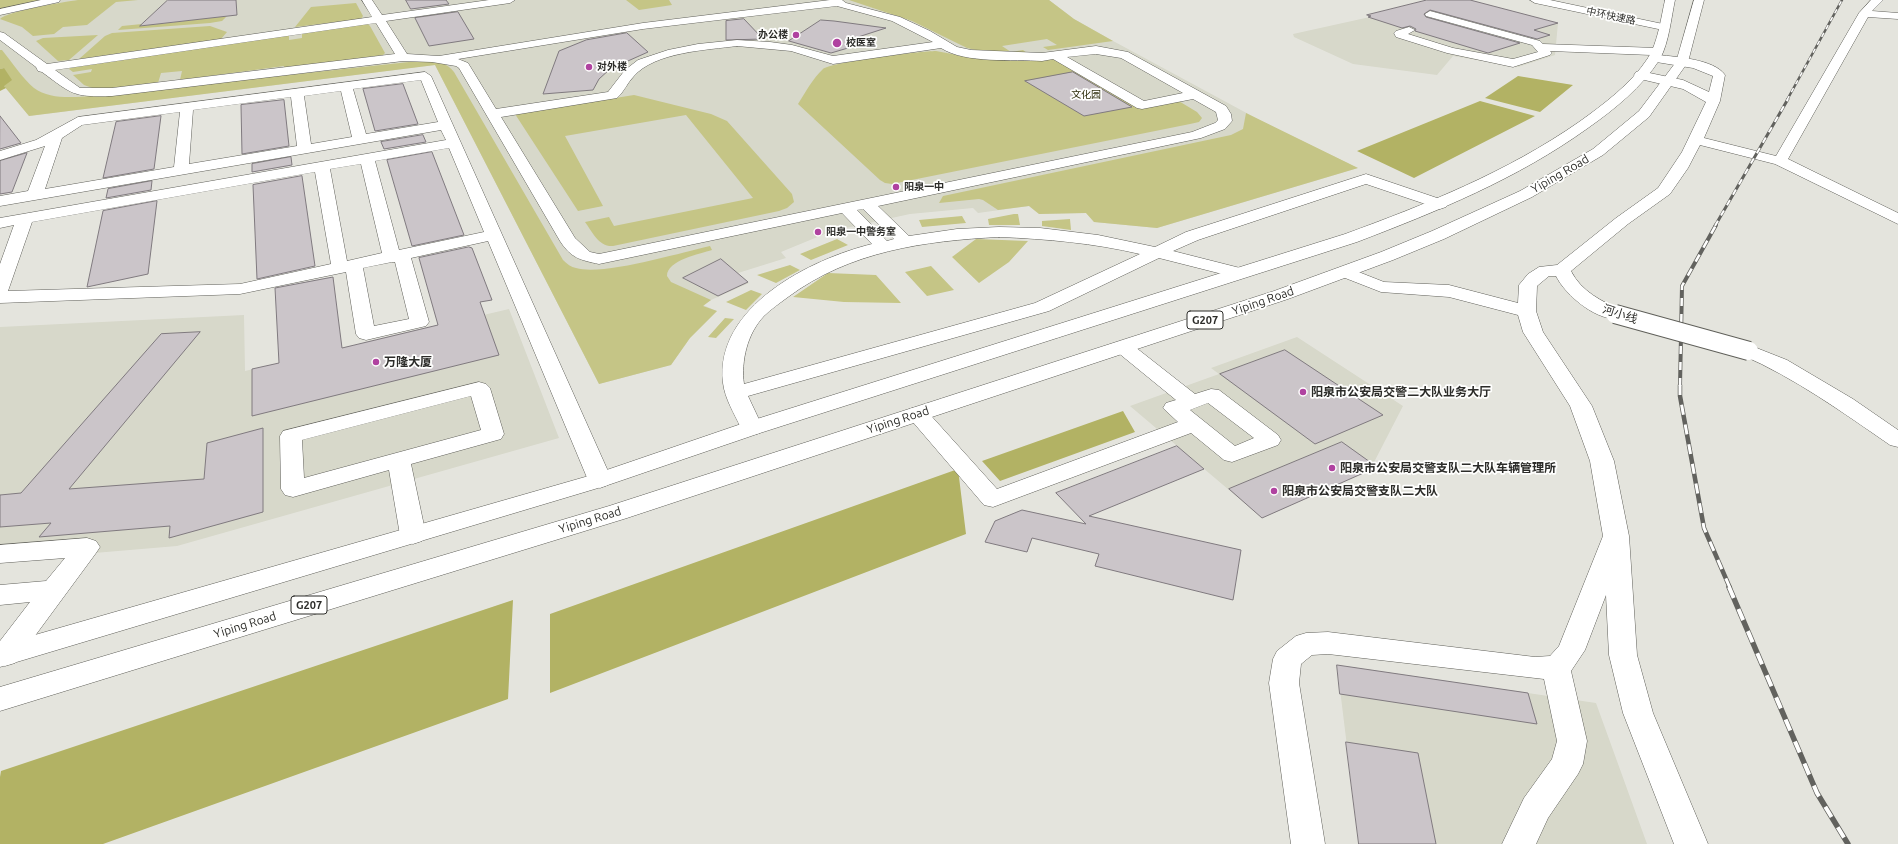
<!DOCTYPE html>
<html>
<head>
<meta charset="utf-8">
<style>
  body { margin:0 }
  canvas { display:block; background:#e4e4dd }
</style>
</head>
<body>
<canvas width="1898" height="844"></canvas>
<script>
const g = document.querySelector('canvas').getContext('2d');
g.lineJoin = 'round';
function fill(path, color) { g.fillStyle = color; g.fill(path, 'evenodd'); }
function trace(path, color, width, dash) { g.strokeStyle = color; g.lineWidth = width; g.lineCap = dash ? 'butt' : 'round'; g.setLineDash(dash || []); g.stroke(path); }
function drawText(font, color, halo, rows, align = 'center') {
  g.font = font + ' Ubuntu,"Noto Sans SC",sans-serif'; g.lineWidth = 3.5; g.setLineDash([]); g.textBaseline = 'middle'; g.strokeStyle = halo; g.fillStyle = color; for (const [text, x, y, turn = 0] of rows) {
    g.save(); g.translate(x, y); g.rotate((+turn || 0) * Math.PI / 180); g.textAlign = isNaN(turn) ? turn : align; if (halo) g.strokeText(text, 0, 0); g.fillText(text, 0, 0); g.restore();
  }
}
fill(new Path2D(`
  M0,0H1049L1074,19L1115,42L1265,123L1358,168L1157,228L1094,222L1086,213L1039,214L1029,206L978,213L973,208L910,214L832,231L781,252L786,258L738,273L749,283L711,300L703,305L717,311L690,338L671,365L599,384L435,65L29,116L4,86V68L0,69Z
  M1427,0H1470L1558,23L1555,55L1518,67L1453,56L1437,75L1353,64L1294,37L1293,34L1370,17L1367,15Z
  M509,309L559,438L177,546L0,561V327L244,315L245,371Z
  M1297,337L1403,406L1370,470L1262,518L1130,406L1219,374L1211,368Z
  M1337,665L1596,703L1647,844H1359Z`), '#d7d8ca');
fill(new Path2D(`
  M0,0H44L0,10Z
  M78,0H138L116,2L87,25L63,27L54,34L33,36L22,27L0,19C7,11 64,2 78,0Z
  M626,0H669L672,5L639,10Z
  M849,0H1049L1074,19L1113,41L1048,50L1043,47L1057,45L1047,39L1002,46L1011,52L1023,50L1027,53L976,50L967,48L912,21Z
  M356,3L363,16L361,19L295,27L311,7Z
  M227,16L222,21L210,23L118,30L122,26L142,24L141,26Z
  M367,23L370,26L385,53L383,55L284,69V66L180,80L182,71L161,73L158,83L114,88L95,89L84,85L73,75L91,72L92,69L73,72L69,69L70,68L289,35V40L302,38V32Z
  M210,26L227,32L221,39L79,59L105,36L112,33Z
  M98,35L69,60L58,61L36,41L43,38Z
  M0,50H2C11,61 23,79 34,88C50,100 74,97 93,96L409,62C424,61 444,58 454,72L563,260C567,264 571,267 576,268C603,276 679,253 710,246L712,250C700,254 667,260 667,276L671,282L711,300L703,306L717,311L690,338L671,365L599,384L435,65L29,116L4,86V68L0,69Z
  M936,51L968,57L1001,60L1028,61L1057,59L1149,105L1177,100L1197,112L1202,118L1199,122L1190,124L892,184L885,183L880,180L798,104C805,93 813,78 823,69C831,62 922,51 936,51Z
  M634,95L711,114L727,121L792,194L794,202L787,208L779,211L613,246C599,247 593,233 585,222L609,217L614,226L753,198L686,115L565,136L603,206L578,211L515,114Z
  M1246,113L1358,168L1157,228L1094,222L1086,213L1039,214L1029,206L998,210L983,200L979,199L939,203L943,196L1231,135L1243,129Z
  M1014,214H1018L1020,225H989L988,219Z
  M962,216L966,223L922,227L919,220Z
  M1070,219L1071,230L1042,226V221Z
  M837,239L848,245L811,260L800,254Z
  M976,239L1028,241L1009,262L979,283L952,257Z
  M790,265L800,270L776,283L757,275Z
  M931,266L954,290L927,296L905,272Z
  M828,273L876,275L901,303L844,302L793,297Z
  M751,290L762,294L746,310L726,302Z
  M725,318L734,319L716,338L708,337Z`), '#c5c586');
fill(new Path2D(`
  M4,68L12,80L4,86L6,88L0,91V69Z
  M1518,76L1573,85L1540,112L1485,98Z
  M1480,101L1535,116L1414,178L1357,151Z
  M1123,411L1135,432L1000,481L982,461Z
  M958,469L966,534L550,693V614Z
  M513,600L508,699L103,844H0V777L1,771Z`), '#b2b264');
const building = new Path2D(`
  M168,0H236L237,15L140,26Z
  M406,0H446L449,4L411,9Z
  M1427,0H1470L1558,23L1534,30L1550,35L1537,39L1430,10L1424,14L1426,17L1520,43L1488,53L1415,31L1416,29L1410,26L1402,28L1368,17L1371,16L1367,15Z
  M458,12L474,39L429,46L415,18Z
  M744,19L763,39L726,40V21Z
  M821,20L834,21L886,28L855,38L865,43L831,53L789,41Z
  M627,33L648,52L610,69L599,79L593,90L543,94L559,51L586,40Z
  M1073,72L1132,107L1084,116L1025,81Z
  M403,84L418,124L375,131L363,89Z
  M284,100L289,146L242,154L241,105Z
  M0,116L21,143L0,149Z
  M161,116L154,169L103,178L116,122Z
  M423,135L426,142L384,149L381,142Z
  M432,152L464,235L412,246L387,160Z
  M27,153L12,192L0,194V161Z
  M291,157L292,165L252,172V164Z
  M302,176L315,266L257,279L253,185Z
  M152,181L151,190L106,198L108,189Z
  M157,201L148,274L87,287L103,211Z
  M469,247L472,248L492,300L480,302L499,355L252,416V369L279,363L275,288L333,277L342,348L438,325L419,258Z
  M721,259L748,282L718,296L683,278Z
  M200,332L69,489L204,479L207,443L263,428V512L169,538L170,526L39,537L51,523L0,527V495L21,493L161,334Z
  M1285,350L1383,415L1315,444L1220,374Z
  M1342,442L1377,467L1262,518L1229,489Z
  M1177,446L1204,469L1089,516L1241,550L1233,600L1095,566L1099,554L1032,538L1027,552L985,542L995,521L1022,510L1086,524L1056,493Z
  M1337,665L1528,693L1537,724L1340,694Z
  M1346,742L1418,753L1436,844H1359Z`);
fill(building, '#cbc5c9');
trace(building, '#807a7f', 1);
const minor = new Path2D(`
  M41,0H60L59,2L0,15V9Z
  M362,0H372L382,15L489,0H515L510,3L386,21L407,54L439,56L643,23L830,0H842L846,3L900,17L930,31L957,47L971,50L1042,53L1096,46L1128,52L1226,106L1231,114L1232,121L1225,129L1201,138L878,206L909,236L957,229L999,227L1040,228L1098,235L1155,247L1186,232L1366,174L1446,201L1448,204L1446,207L1440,209L1366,184L1198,240L1173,251L1244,269L1247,273L1244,277L1238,278L1159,258L1049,311L748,396L763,428L760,433L752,435L744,433L741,428C734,413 725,399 723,383C714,307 811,259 872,244L842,213L599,264C580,260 571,258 560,241L459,68L456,66L432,62L403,61L112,96C73,97 73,95 42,72L38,71L36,67L0,40V32L4,33L47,64L372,17ZM837,6L892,21L933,42L833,56L792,45L770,42L737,40L698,44L668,50L638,60L625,70L608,92L496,109L468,63L458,59L643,29ZM376,23L395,54L112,88H80L55,70ZM737,46L791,51L833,64L941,48C966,64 1013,59 1042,61L1053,59L1137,108L1142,109L1193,99L1216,112L1218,120L1215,123L1192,132L599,254L590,252L575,238L501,117L617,98C624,92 627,83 634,76C655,52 707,50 737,46ZM1096,54L1121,58L1183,93L1144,101L1067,57ZM863,209L894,239L887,241L857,210ZM999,237C1047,239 1093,243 1140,254L1035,303L744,384C741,361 747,334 764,316C771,309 780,303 788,297C850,251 924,241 999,237Z
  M1871,0H1883L1872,11L1898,13V19L1868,17L1788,159L1898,213V224L1775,164L1700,145L1688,168L1670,194L1628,224L1571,271C1581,291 1602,302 1622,310L1625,314L1622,318C1599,324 1565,295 1556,276H1549L1537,286L1536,311L1543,332L1592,406L1614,461L1629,536L1637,655L1653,713L1708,844H1674L1623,713L1609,655L1606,595L1585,650L1571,671L1587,741L1583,764L1578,774L1548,818L1536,844H1502L1524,798L1552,759L1557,741L1544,679L1328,654L1312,655L1301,664L1299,683L1325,844H1291L1269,683L1273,659L1277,651L1296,636L1306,633L1328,632L1535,657L1550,656L1559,646L1603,536L1590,461L1570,406L1523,332L1518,315L1449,297L1381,292L1340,276L1337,272L1340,268L1346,267L1384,282L1449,285L1518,303L1519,285L1528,274L1539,267L1557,265L1616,218L1658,188L1682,152L1706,102L1683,89L1636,78L1634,75L1636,72L1640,71L1683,80L1709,92L1713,76L1693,68L1650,61L1648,58L1651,55L1550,51L1552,53L1550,55L1513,67L1447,53L1396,37L1394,33L1396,31L1409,27L1415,30L1408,34L1453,48L1513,59L1538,52L1532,45L1426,16L1425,14L1430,11L1540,41L1543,44L1657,48L1663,52L1659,55C1676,57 1714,59 1725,75L1720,101L1704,138L1776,156L1859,13Z
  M425,72L431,76L612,480L608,485L600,488L592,485L588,480L488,241L411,258L429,322L426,326L366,340L359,338L356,334L346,272L240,294L0,303V264L14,225L0,228V218L446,140L441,130L0,206V196L28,191L45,146L0,160V151L36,140L78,117ZM421,80L438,122L366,134L353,89ZM341,91L352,137L311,144L304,96ZM291,97L297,146L189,164L193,110ZM180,112L174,167L45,189L62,138L82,125ZM449,148L484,232L399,250L375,161ZM361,164L382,253L347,261L330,169ZM315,172L331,264L240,284L8,291L32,222ZM392,262H395L409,319L374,326L363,268Z
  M1123,341L1130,343L1195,394L1211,389L1219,390L1278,435L1281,440L1278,445L1232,462L1224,460L1191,433L993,507L984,505L906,414L909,409L917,407L925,409L997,489L1178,422L1163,408L1166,403L1176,400L1116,351L1113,347L1116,343ZM1208,403L1254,438L1235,446L1190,410Z
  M1749,345L1787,360L1853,399L1898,430V447L1890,445C1842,412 1795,378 1742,355L1739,351L1742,347Z
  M479,382L486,384L490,388L504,434L501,439L411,464L426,535L422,541L413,544L404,541L400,535L389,470L293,497L285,495L281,489L280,436L283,431ZM471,396L481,430L304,478L302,440Z
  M87,538L96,541L100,547L96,553L15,663L5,666L0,664V641L30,602L0,605V585L46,581L65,558L0,563V545Z`);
const major = new Path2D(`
  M1530,0H1550L1663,24L1669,27L1663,30L1535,3Z`);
const highway = new Path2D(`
  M1665,0H1675C1671,19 1669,42 1660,59C1642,87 1615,109 1588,128C1517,179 1438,211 1357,242L760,433L608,485L0,667V645L592,475L744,423L1345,234C1427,204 1507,172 1579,122C1604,104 1631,84 1648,58C1658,42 1661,18 1665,0Z
  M1694,0H1704L1688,62L1649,117L1603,155L1532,197L1444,239L1393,260L1288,299L627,518L0,711V687L609,506L1274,291L1381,252L1432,231L1520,191L1593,149L1639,111L1676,62Z`);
trace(minor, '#60605a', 1);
trace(major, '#60605a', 1);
trace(highway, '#60605a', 1);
fill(minor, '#fff');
fill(major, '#fff');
fill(highway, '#fff');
const railFar4 = new Path2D(`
  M1787,100L1842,0`);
const railFar3 = new Path2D(`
  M1715,226L1788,99`);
const railFar2 = new Path2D(`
  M1680,386L1682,286L1716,225`);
const railFar1 = new Path2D(`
  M1680,385V396L1704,528L1730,588`);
const rail = new Path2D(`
  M1729,587L1817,793L1848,844`);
trace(railFar4, '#62625e', 2.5);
trace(railFar3, '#62625e', 3);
trace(railFar2, '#62625e', 4);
trace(railFar1, '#62625e', 4.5);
trace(rail, '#62625e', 5.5);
trace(railFar4, '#fffffe', 1.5, [4.5]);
trace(railFar3, '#fffffe', 2, [6]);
trace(railFar2, '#fffffe', 2.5, [8]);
trace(railFar1, '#fffffe', 3, [10]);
trace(rail, '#fffffe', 4, [12]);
const minorBridge = new Path2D(`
  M1615,314L1749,351`);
trace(minorBridge, '#60605a', 20, []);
trace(minorBridge, '#fff', 18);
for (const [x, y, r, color] of [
  [796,35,4,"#b042a0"],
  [837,43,5,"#b042a0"],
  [589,67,4,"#b042a0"],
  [896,187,4,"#b042a0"],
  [818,232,4,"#b042a0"],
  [376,362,4,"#b042a0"],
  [1303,392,4,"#b042a0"],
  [1332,468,4,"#b042a0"],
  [1274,491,4,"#b042a0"]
]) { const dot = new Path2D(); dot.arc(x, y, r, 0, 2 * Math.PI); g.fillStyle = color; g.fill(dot); trace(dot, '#fffffe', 1.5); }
drawText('10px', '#2c2c29', '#fffffe', [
  ["中环快速路",1611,16,12]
]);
drawText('bold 10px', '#2c2c29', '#fffffe', [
  ["办公楼",788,35,"right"],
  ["校医室",846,43],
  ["对外楼",597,67],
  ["阳泉一中",904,187],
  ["阳泉一中警务室",826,232]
], 'left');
drawText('10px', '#2e2d0b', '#fffffe', [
  ["文化园",1086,95]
]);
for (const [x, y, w] of [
  [1205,320,36],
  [309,605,36]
]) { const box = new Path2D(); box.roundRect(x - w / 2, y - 9, w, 18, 3); g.fillStyle = '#fffffe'; g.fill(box); trace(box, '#2c2c29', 1); }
drawText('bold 11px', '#2c2c29', null, [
  ["G207",1205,320],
  ["G207",309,605]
]);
drawText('12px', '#2c2c29', '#fffffe', [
  ["Yiping Road",1560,174,-30],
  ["Yiping Road",1263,301,-19],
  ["河小线",1620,314,18],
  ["Yiping Road",898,420,-18],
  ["Yiping Road",590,520,-17],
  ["Yiping Road",245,625,-17]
]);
drawText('bold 12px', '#2c2c29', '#fffffe', [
  ["万隆大厦",384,362],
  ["阳泉市公安局交警二大队业务大厅",1311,392],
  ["阳泉市公安局交警支队二大队车辆管理所",1340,468],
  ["阳泉市公安局交警支队二大队",1282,491]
], 'left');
</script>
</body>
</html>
